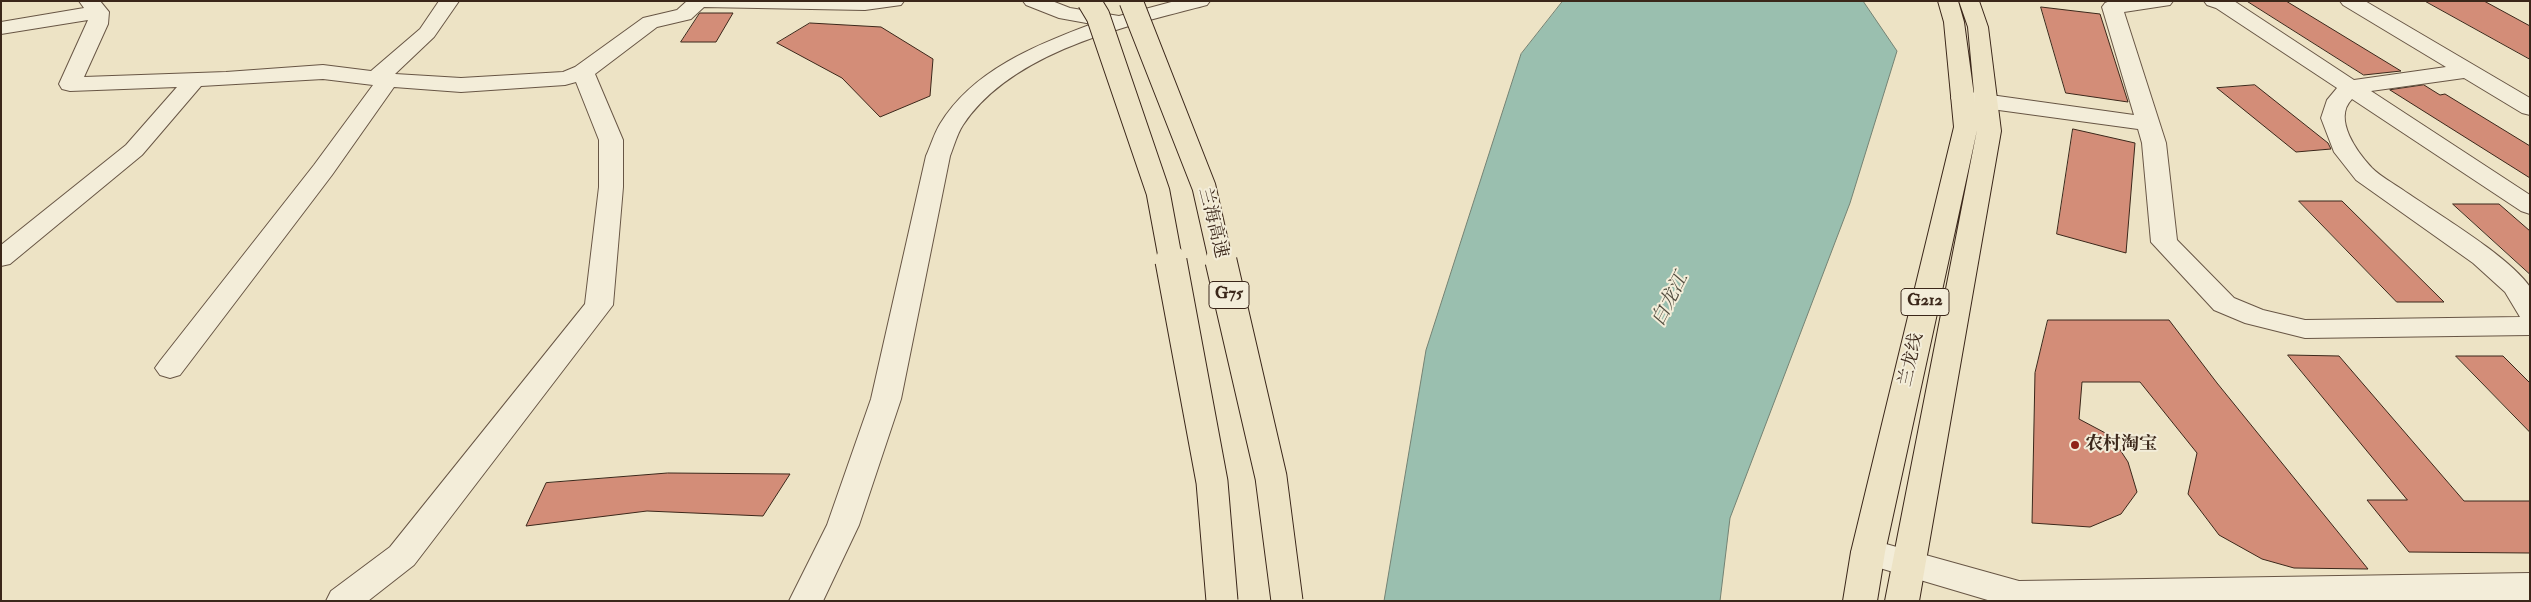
<!DOCTYPE html>
<html>
<head>
<meta charset="utf-8">
<style>
  body { margin:0 }
  #map { position:relative; width:2531px; height:602px; overflow:hidden; background:#ede3c5; font-family:"IM FELL Double Pica",serif }
  canvas { display:block }
  .frame { position:absolute; inset:0; border:2px solid #3b271a; pointer-events:none }
</style>
</head>
<body>
<div id="map">
<canvas width="2531" height="602"></canvas>
<div class="frame"></div>
</div>
<script>
const g = document.querySelector('canvas').getContext('2d');
g.lineJoin = 'round';
function fill(path, color) { g.fillStyle = color; g.fill(path, 'evenodd'); }
function trace(path, color, width, dash) { g.strokeStyle = color; g.lineWidth = width; g.lineCap = dash ? 'butt' : 'round'; g.setLineDash(dash || []); g.stroke(path); }
function drawText(font, color, halo, rows, align = 'center') {
  g.font = font + ' "IM FELL Double Pica","Noto Serif SC",serif'; g.lineWidth = 4; g.setLineDash([]); g.textBaseline = 'middle'; g.strokeStyle = halo; g.fillStyle = color; for (const [text, x, y, turn = 0] of rows) {
    g.save(); g.translate(x, y); g.rotate((+turn || 0) * Math.PI / 180); g.textAlign = isNaN(turn) ? turn : align; if (halo) g.strokeText(text, 0, 0); g.fillText(text, 0, 0); g.restore();
  }
}
const water = new Path2D(`
  M1563,1H1863L1897,51L1850,203L1730,518L1720,601H1384L1426,350L1521,54Z`);
fill(water, '#9abfaf');
trace(water, '#748273', 1);
const building = new Path2D(`
  M2247,1H2286L2401,71L2364,75Z
  M2425,1H2484L2530,26V59Z
  M2041,7L2100,14L2128,102L2066,93Z
  M700,13H733L716,42H681Z
  M810,23L881,27L933,59L930,96L880,117L842,78L777,43Z
  M2255,85L2328,143L2331,149L2296,152L2217,88Z
  M2424,85L2440,95L2445,94L2530,146V178L2390,90Z
  M2073,129L2135,143L2126,253L2057,234Z
  M2299,201H2342L2444,302H2397Z
  M2453,204H2499L2530,231V274Z
  M2048,320H2169L2217,383L2368,569L2294,568L2262,559L2219,535L2188,494L2197,453L2140,382H2082L2079,419L2111,436L2128,462L2137,492L2121,514L2090,527L2032,523L2035,373Z
  M2288,355L2339,356L2464,501H2530V553L2409,552L2367,500H2407Z
  M2456,356H2503L2530,383V432Z
  M668,473L790,474L763,516L647,511L526,526L546,483Z`);
fill(building, '#d38d78');
trace(building, '#3b271a', 1);
const minor = new Path2D(`
  M79,1H100L109,12L108,24L84,77L226,72L323,65L371,71L420,29L439,1H459L434,37L395,74L461,78L563,72L575,67L643,18L677,10L687,1H904L901,5L865,10L704,7L691,19L657,27L595,74L623,140V187L613,305L414,565L368,601H326L331,591L390,547L585,304L599,187V140L576,82L565,85L461,92L394,87L332,175L180,375L170,378L160,375L155,368L160,361L314,165L373,85L323,79L201,86L142,155L10,264L1,266V245L126,145L177,87L70,91L62,89L59,84L88,20L1,34V22L84,8Z
  M1023,1H1052L1070,8L1119,16L1175,1H1210L1207,5C1127,26 1012,51 963,125C957,134 954,146 950,156L901,399L859,525L823,601H789L827,525L871,399L926,156C931,145 934,134 940,124C973,70 1036,45 1092,24L1059,18L1026,5Z
  M2110,1H2173L2170,5L2124,12L2166,143L2177,240L2234,298L2263,310L2305,320L2520,317L2505,292L2473,263L2356,180L2334,152L2321,118L2327,100L2337,88L2216,8L2207,5L2204,1H2234L2354,80L2446,67L2343,5L2340,1H2365L2530,98V115L2522,113L2464,78L2371,91L2530,195V214L2521,211L2352,99C2332,119 2358,153 2372,168C2381,177 2393,183 2403,190C2436,213 2509,256 2530,287V335L2305,338L2245,323L2214,310L2151,242L2142,143L2138,129L1962,105L1954,103L1951,98L1954,93L1962,91L2134,115L2102,7L2105,3Z
  M1868,539L2019,581L2530,573V601H1991L1856,561L1851,552L1856,543Z`);
const highway = new Path2D(`
  M1938,1H1958L1964,22L1975,103L1968,27L1959,1H1979L1988,27L2001,131L1919,601H1885L1977,130L1885,552L1877,601H1843L1851,552L1954,127L1944,22Z`);
trace(minor, '#685645', 2);
trace(highway, '#3b271a', 2);
fill(minor, '#f3edd9');
fill(highway, '#ede3c5');
const highwayBridgeFar1 = new Path2D(`
  M1089,1L1098,16L1158,192L1171,262
  M1131,1L1204,187L1221,262`);
const highwayBridge = new Path2D(`
  M1171,261L1212,482L1222,601
  M1221,261L1271,477L1287,601`);
trace(highwayBridgeFar1, '#3b271a', 25, []);
trace(highwayBridge, '#3b271a', 33, []);
trace(highwayBridgeFar1, '#ede3c5', 23);
trace(highwayBridge, '#ede3c5', 31);
for (const [x, y, r, color] of [
  [2075,445,5,"#8f2418"]
]) { const dot = new Path2D(); dot.arc(x, y, r, 0, 2 * Math.PI); g.fillStyle = color; g.fill(dot); trace(dot, '#f3edd9', 2); }
for (const [x, y, w] of [
  [1229,295,40],
  [1925,302,48]
]) { const box = new Path2D(); box.roundRect(x - w / 2, y - 13.5, w, 27, 4); g.fillStyle = '#f3edd9'; g.fill(box); trace(box, '#3b271a', 1); }
drawText('bold 16px', '#3b271a', null, [
  ["G75",1229,295],
  ["G212",1925,302]
]);
drawText('18px', '#3b271a', '#f3edd9', [
  ["兰海高速",1212,223,76],
  ["兰龙线",1912,360,-77]
]);
drawText('bold 18px', '#3b271a', '#f3edd9', [
  ["农村淘宝",2085,445]
], 'left');
drawText('italic 19px', '#534d3f', '#f3edd9', [
  ["白龙江",1671,300,-63]
]);
</script>
</body>
</html>
